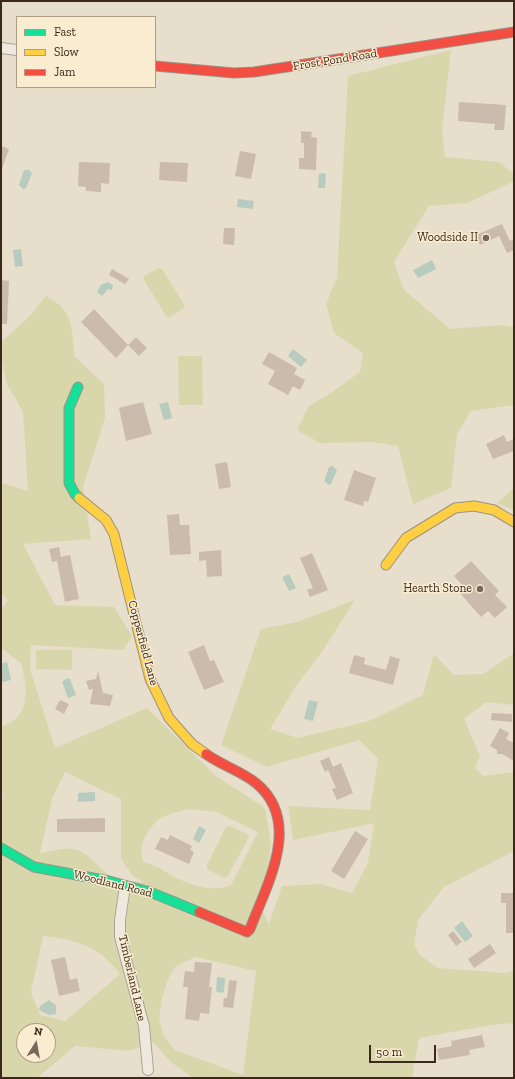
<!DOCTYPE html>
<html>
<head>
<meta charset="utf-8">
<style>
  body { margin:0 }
  #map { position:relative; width:515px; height:1079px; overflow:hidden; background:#e7decb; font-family:"Zilla Slab",serif }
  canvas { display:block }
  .frame { position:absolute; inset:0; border:2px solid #3b2a1c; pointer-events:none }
  .legend { position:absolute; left:16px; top:16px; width:140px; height:72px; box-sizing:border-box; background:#f9ecd0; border:1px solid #ad9e88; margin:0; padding:5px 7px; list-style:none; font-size:12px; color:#3b2a1c }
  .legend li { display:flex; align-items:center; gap:8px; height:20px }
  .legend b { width:20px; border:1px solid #ad9e88 }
  .north { position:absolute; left:16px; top:1023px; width:40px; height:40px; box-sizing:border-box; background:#f9ecd0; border:1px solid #ad9e88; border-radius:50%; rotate:11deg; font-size:11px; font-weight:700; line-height:16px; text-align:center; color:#3b2a1c }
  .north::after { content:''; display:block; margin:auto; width:14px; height:18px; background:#776959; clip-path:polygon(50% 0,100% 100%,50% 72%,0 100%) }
  .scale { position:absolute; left:369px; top:1045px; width:67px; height:18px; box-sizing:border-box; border:2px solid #3b2a1c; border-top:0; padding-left:5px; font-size:12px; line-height:14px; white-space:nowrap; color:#3b2a1c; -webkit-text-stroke:3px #f9ecd0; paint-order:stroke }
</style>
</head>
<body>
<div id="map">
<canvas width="515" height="1079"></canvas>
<div class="frame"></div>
<ul class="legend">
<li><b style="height:5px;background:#16e098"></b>Fast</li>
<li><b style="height:5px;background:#ffcf43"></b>Slow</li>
<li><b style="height:5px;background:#f24e42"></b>Jam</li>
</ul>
<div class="north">N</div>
<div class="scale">50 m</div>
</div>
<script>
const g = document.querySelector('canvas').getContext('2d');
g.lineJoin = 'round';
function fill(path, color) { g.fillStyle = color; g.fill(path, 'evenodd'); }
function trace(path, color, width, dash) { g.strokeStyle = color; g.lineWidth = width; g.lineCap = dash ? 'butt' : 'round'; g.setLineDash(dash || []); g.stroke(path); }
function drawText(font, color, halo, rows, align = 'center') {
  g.font = font + ' "Zilla Slab",serif'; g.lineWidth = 3; g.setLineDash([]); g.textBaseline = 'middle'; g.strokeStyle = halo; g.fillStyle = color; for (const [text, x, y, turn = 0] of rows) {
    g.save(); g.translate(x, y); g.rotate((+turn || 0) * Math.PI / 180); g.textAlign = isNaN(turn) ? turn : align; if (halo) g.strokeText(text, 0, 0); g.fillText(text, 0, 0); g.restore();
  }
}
fill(new Path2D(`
  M451,50L442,130L445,157L499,162L514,174V181L468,203L429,206L394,262L404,290L450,329L503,325L514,327V405L471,411L457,434L451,488L413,504L398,446L372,442L320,443L297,430L309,406L331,393L360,372L363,353L334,333L326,304L337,278L348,76Z
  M159,268L162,269L184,304V308L170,317L166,316L144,280V276Z
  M46,296C74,310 72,329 74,356L104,384L105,418L83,487L91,539L23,544L55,605L114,607L132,636L123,650L31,645L30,669L55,748L147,708L216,776L265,808L271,844L263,912L269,924L282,886L320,884L352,893L368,863L374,823L293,840L288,806L370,810L378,759L359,740L267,767L221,745L261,629L297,622L355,600L322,652L296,686L270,729L298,738L369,721L423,695L434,654L454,675L483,674L514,653V705L486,702L464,719L480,756L475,768L483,776L514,772V851L444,887L418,920L414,945L420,955L438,968L505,973L514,971V1023L491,1025L419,1038L412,1078H193L172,1063L154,1043L129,1051L75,1046L37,1078H1V806L3,798L1,778V726C32,719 27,687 21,663L1,648V609L8,601L1,592V483L28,491L23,412L7,384L1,357V342L31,315ZM65,772L121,799V859L133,876L144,882C135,882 121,881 113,877C98,870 91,853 74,849C62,847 51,852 40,853L52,799ZM190,809L216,812L258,832L231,885C214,892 195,887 179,879C167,874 159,865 145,863C135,851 148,826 161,818C170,813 180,811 190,809ZM43,936C77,940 98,945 120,974L65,1021L40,1015L31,992ZM195,957L256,971L243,1075L175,1050L164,1036L159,1019L162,998L168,979L175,967ZM24,1031H48V1055H24Z
  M178,356H202L203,405H179Z
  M514,488V510L497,503Z
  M36,650H72V670L36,669Z
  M230,826L247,834L249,837L228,876L224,878L207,869V865L226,827Z`), '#d8d7ac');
fill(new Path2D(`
  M24,170H29L32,173L26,188L23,189L19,185Z
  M323,173L326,174L325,188H318L319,174Z
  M238,199L254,201L253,209L237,207Z
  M21,249L23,266L15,267L13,250Z
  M432,260L436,269L418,278L413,270Z
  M108,282L113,285L112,290L108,289L102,296L97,292L101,285Z
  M293,349L307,360L301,367L288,356Z
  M168,402L172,418L164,420L159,404Z
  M332,466L337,470L331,484L329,485L324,481L329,467Z
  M289,574L296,588L289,591L282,577Z
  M7,662L11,680L2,682L1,664Z
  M67,678L70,679L76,695L68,698L62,682Z
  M309,700L318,702L313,721L304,719Z
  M95,792V801L78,802V793Z
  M199,826L206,830L199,843L193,839Z
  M462,921L473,936L465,942L454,928Z
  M217,977L225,978L224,992L221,993L216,991Z
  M49,1000L56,1005V1014L49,1015L39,1010L40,1006Z`), '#b7ccbe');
fill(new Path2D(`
  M459,102L506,105L504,130H494L495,124L458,121Z
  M301,131L312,132L311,137L317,138L316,170L299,169V158H304V143H301Z
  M1,146L9,149L2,169L1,168Z
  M240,151L256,154L251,179L235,176Z
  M79,162L110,163L109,184L101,183V192L86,191V187L78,186Z
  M160,162L188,163L187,182L159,180Z
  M502,224L510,241L514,239V250L507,253L499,236L480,245L476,235Z
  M224,228H235L234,245L223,244Z
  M112,269L129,279L125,284L109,275Z
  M1,280L9,281L7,324H1Z
  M94,309L128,345L136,337L147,348L139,356L128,345L116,358L81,322Z
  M269,352L297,368L294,374L305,380L300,390L293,386L288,395L268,384L275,371L262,364Z
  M143,402L152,434L126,441L119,408Z
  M504,435L507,442L514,439V451L493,459L486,444Z
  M227,462L231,487L219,489L215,464Z
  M354,470L376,478L368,502L364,501L363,506L344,500Z
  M179,514L180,525H189L191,554L170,555L167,515Z
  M59,547L61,557L70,555L79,599L65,602L57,561L52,562L49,549Z
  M221,550L222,576L207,577L206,560L199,561V552Z
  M312,553L328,590L310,597L307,590L313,588L300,558Z
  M471,561L499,591L495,595L507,607L495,618L488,611L481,617L459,592L464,587L454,576Z
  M204,645L210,661L214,660L224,682L204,690L188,652Z
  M354,655L365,658L364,664L386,670L390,656L400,659L393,685L349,673Z
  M98,671L103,693L113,695L110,706L90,704L93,689L89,690L86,681L96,679Z
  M60,700L69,704L64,714L55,709Z
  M492,713L512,714V722L491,720Z
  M500,728L509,733L506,739L514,743V761L502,754H497V750L490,746Z
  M329,757L333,767L341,763L353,793L337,800L332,789L336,788L328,770L325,772L320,761Z
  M105,818V832H57V819Z
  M355,831L368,839L344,879L331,871Z
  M170,835L192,846L190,850L194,852L189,864L155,849L161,837L168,840Z
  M501,893H514V933H506V903H501Z
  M453,931L462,942L456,946L448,935Z
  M490,944L496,953L474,968L468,959Z
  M65,957L70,980L77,978L80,991L59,996L51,960Z
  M195,962L212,963L209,987H212L209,1014L200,1013L199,1021L185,1019L188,987H183L185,971L194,972Z
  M229,980L237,981L233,1008L223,1007L224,998H227Z
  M482,1035L485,1047L469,1050L470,1055L439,1060L437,1049L452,1046L451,1041Z`), '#cbbbac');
const street = new Path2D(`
  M1,48L17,50
  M125,886L120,920V937L144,1026L148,1070`);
const fast = new Path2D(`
  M78,387L69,408V483L75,494L79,498
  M1,848L34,867L109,881L150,892L199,912`);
const slow = new Path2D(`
  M79,498L106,520L114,534L150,679L169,718L192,744L206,754
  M386,565L406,538L455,508L474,506L494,510L514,522`);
const jam = new Path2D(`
  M155,66L234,73L254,72L514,32
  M199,912L247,932L250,929C267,884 303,822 256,783C241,771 221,765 206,754`);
trace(street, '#aca395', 12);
trace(fast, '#9b9285', 11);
trace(slow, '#9b9285', 11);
trace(jam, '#9b9285', 11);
trace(street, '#eee8de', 10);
trace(fast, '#16e098', 9);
trace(slow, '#ffcf43', 9);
trace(jam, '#f24e42', 9);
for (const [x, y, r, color] of [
  [486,238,4,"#776959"],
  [480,589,4,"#776959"]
]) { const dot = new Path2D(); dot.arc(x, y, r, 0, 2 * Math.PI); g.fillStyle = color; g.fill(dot); trace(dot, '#f9ecd0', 1.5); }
drawText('12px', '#3b2a1c', '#f9ecd0', [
  ["Frost Pond Road",335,60,-9],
  ["Copperfield Lane",143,643,75],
  ["Woodland Road",113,884,14],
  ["Timberland Lane",132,978,77]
]);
drawText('12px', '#3b2a1c', '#f9ecd0', [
  ["Woodside II",478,238],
  ["Hearth Stone",472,589]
], 'right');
</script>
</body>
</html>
